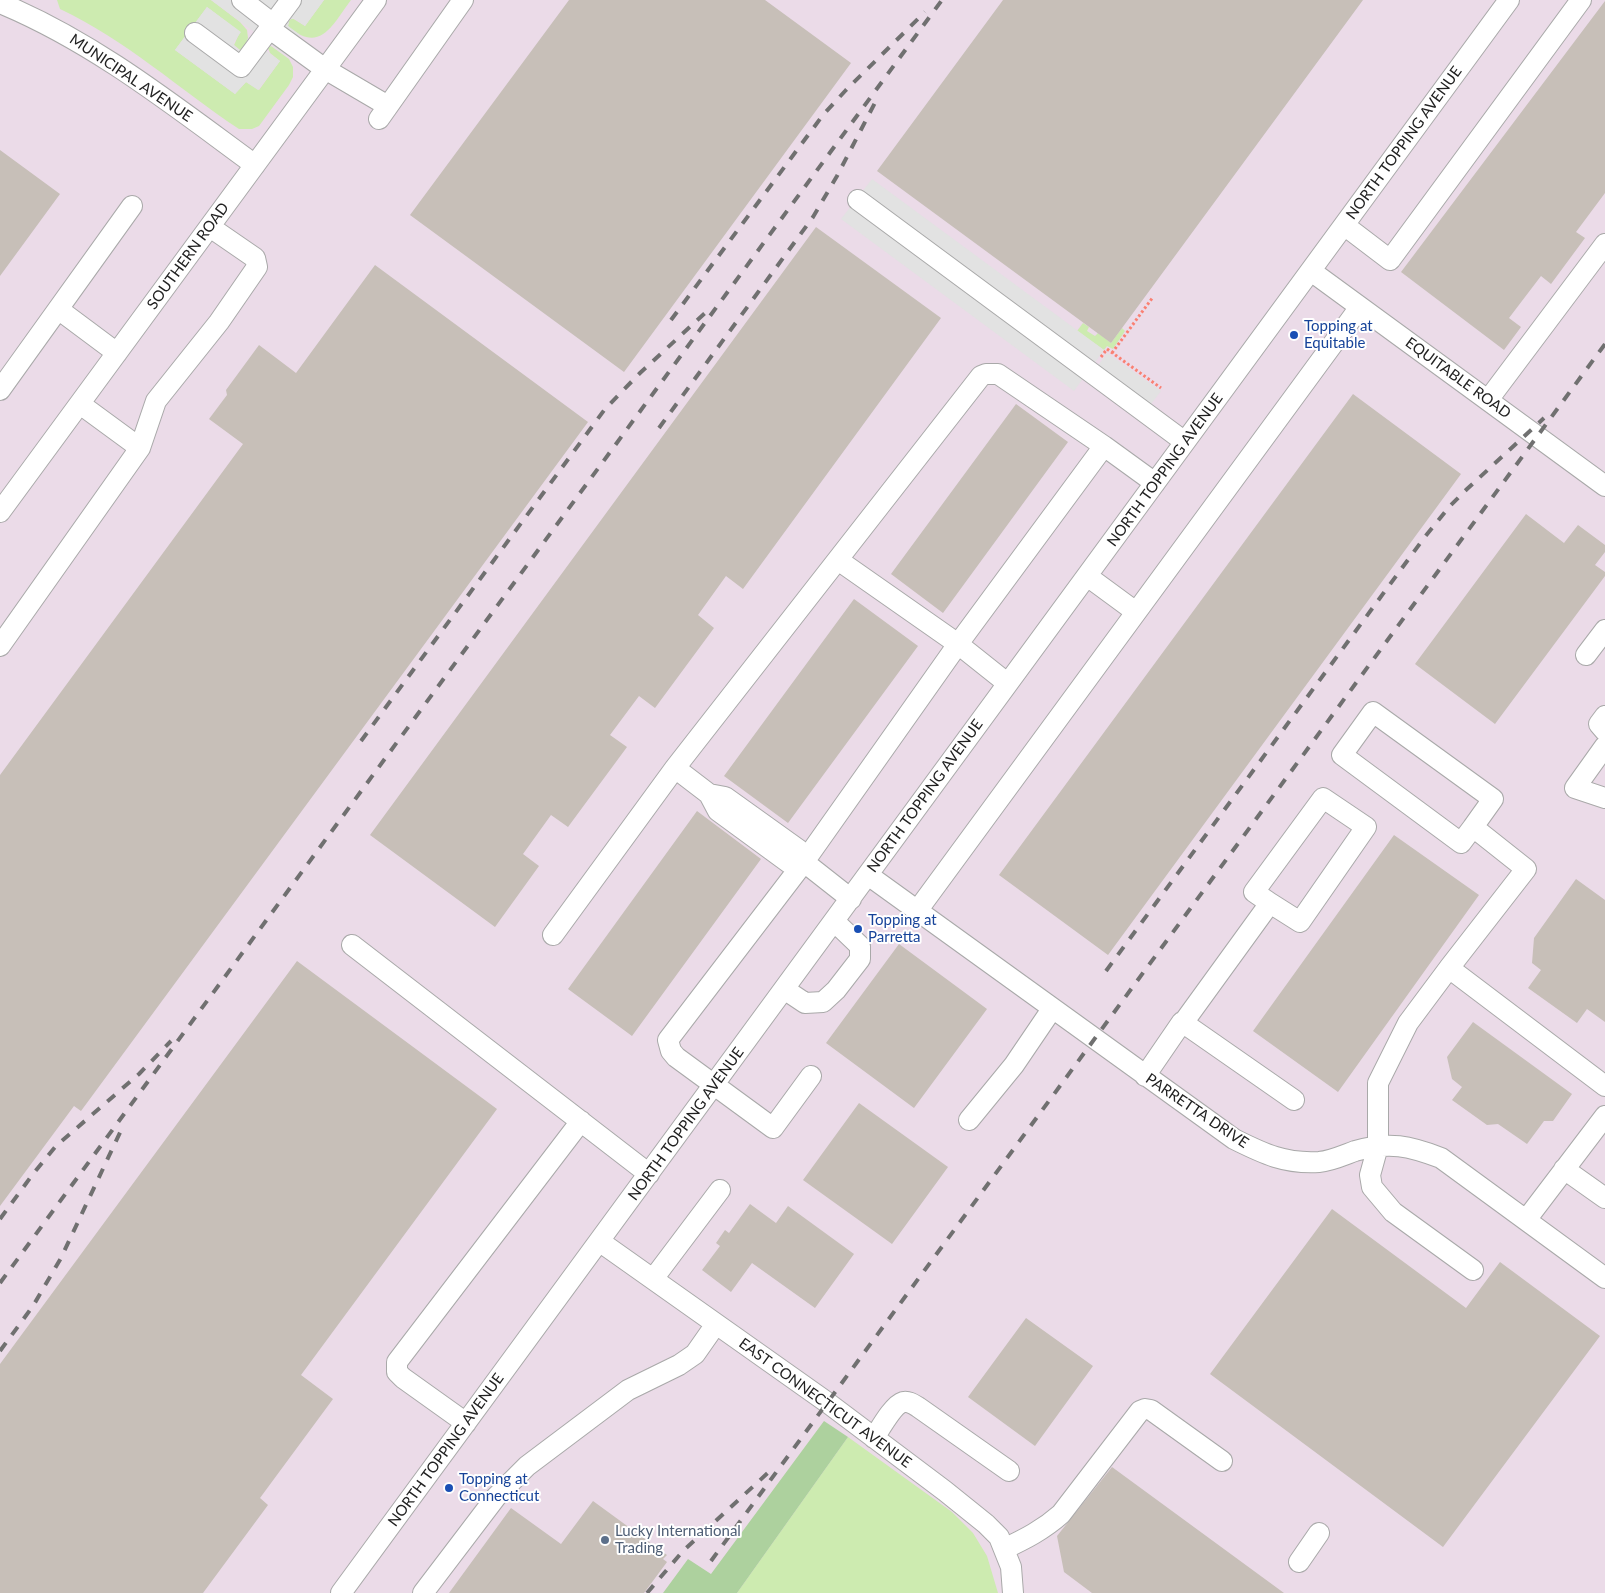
<!DOCTYPE html>
<html>
<head>
<meta charset="utf-8">
<style>
  body { margin:0 }
  canvas { display:block; background:#f2efe9 }
</style>
</head>
<body>
<canvas width="1605" height="1593"></canvas>
<script>
const g = document.querySelector('canvas').getContext('2d');
g.lineJoin = 'round';
function fill(path, color) { g.fillStyle = color; g.fill(path, 'evenodd'); }
function trace(path, color, width, dash) { g.strokeStyle = color; g.lineWidth = width; g.lineCap = dash ? 'butt' : 'round'; g.setLineDash(dash || []); g.stroke(path); }
function drawText(font, color, halo, rows, align = 'center') {
  g.font = font + ' Lato,sans-serif'; g.lineWidth = 4; g.setLineDash([]); g.textBaseline = 'middle'; g.strokeStyle = halo; g.fillStyle = color; for (const [text, x, y, turn = 0] of rows) {
    g.save(); g.translate(x, y); g.rotate((+turn || 0) * Math.PI / 180); g.textAlign = isNaN(turn) ? turn : align; if (halo) g.strokeText(text, 0, 0); g.fillText(text, 0, 0); g.restore();
  }
}
fill(new Path2D(`
  M0,0H1605V1593H0Z`), '#ebdbe8');
fill(new Path2D(`
  M57,0H211L240,22L247,30L248,38L244,48L240,50L234,45L240,32L207,7L175,50L235,94L246,82L259,90L280,61L270,53L268,48L271,46L289,59L293,67V77L289,85L259,126L252,129H239C179,89 126,40 60,9Z
  M324,0H351C333,24 320,55 288,26L289,21L292,18L305,26Z
  M1083,323L1089,327L1087,331L1095,336L1098,333L1111,343L1122,328L1125,331L1113,349L1107,346L1104,350L1077,331Z
  M848,1437L952,1512L973,1533L987,1556L998,1593H737Z`), '#cdebb0');
fill(new Path2D(`
  M824,1421L848,1437L737,1593H663L688,1559L711,1574Z`), '#add19e');
fill(new Path2D(`
  M211,0H324L305,26L295,19H290L289,21L288,26L299,34L284,54Z
  M207,7L241,32L234,42V45L237,49L240,50L244,48L248,38L280,61L258,90L246,82L235,94L175,50Z
  M872,179L1104,350L1074,391L841,219Z
  M1107,353L1161,391L1139,420L1087,381Z`), '#e2e2e2');
fill(new Path2D(`
  M569,0H765L851,63L624,372L410,215Z
  M1003,0H1363L1111,343L877,171Z
  M1605,1V193L1576,232L1585,238L1551,284L1541,276L1509,318L1521,327L1504,350L1401,272Z
  M0,150L60,194L0,276Z
  M816,227L941,318L743,589L726,576L698,615L714,628L655,708L639,696L610,735L627,747L568,827L551,815L523,854L539,866L495,927L370,835Z
  M375,265L588,422L81,1111L74,1106L0,1206V775L243,444L209,419L227,395L226,390L259,345L296,373Z
  M1353,394L1461,474L1108,955L999,875Z
  M1016,404L1068,442L943,613L891,574Z
  M1526,514L1564,543L1578,525L1605,545V552L1595,565L1605,572V576L1495,724L1415,664Z
  M854,599L918,646L788,823L724,776Z
  M697,811L761,859L632,1036L568,989Z
  M1394,835L1479,895L1338,1092L1253,1031Z
  M1576,879L1605,900V1022L1587,1009L1577,1023L1528,988L1541,970L1532,963L1534,938Z
  M899,944L987,1009L914,1108L826,1043Z
  M297,961L497,1109L301,1375L333,1399L260,1498L268,1505L203,1593H0V1364Z
  M1473,1022L1572,1094L1553,1121H1544L1527,1144L1498,1124L1487,1125L1452,1100L1462,1087L1452,1079L1447,1057Z
  M859,1103L948,1167L892,1244L803,1180Z
  M750,1204L776,1223L788,1206L854,1254L815,1308L752,1263L731,1292L702,1270L720,1246L716,1243L725,1230L729,1233Z
  M1332,1209L1466,1308L1500,1262L1600,1336L1443,1547L1210,1374Z
  M1026,1318L1093,1366L1035,1446L968,1397Z
  M1112,1467L1284,1593H1092L1064,1572L1057,1536Z
  M593,1501L667,1555L663,1559L667,1562L644,1593H449L511,1508L561,1544Z`), '#c7bfb8');
const minor = new Path2D(`
  M242,0L273,24
  M0,3C94,42 173,105 255,165
  M270,29L325,69L388,106
  M195,33L241,67L291,0
  M379,119L463,0
  M858,200L1185,442
  M1344,225L1390,260L1581,0
  M1311,271L1605,486
  M58,309L117,353
  M0,390L132,206
  M1488,400L1605,244
  M80,404L140,448
  M0,512L376,0
  M838,560L958,644L1007,683
  M1087,576L1136,612
  M0,646L140,448L156,401L219,322L257,267L255,258L210,227
  M1586,655L1605,630
  M1605,716L1599,724L1605,731
  M1605,746L1575,788L1605,798
  M709,794L725,797L799,850L804,862L851,899
  M804,862L789,863L718,811L709,794L675,768L981,376L986,374H998L1104,446L1155,483
  M868,875L1234,1139C1264,1154 1285,1164 1319,1162C1331,1161 1344,1155 1355,1151C1389,1141 1410,1146 1441,1158L1605,1278
  M917,911L1360,307
  M553,935L675,768
  M352,945L649,1174
  M1449,968L1526,869L1473,827L1461,843L1342,755L1373,712L1493,799L1473,827
  M784,989L805,1003L823,1002L836,990L860,959V946L834,921
  M1183,1023L1270,903L1300,922L1366,827L1323,798L1254,892L1270,903
  M811,1076L773,1128L676,1057L671,1051L668,1040L804,862L958,644L1104,446
  M1145,1076L1182,1022L1294,1100
  M969,1120L1014,1065L1052,1009
  M1564,1169L1605,1198
  M1526,1220L1605,1116
  M599,1241L828,1403L945,1491L986,1524L999,1537L1011,1567L1013,1593
  M1473,1270L1393,1212L1372,1187L1370,1175L1378,1146V1083L1408,1023L1449,968L1605,1086
  M653,1279L720,1190
  M466,1423L403,1378L397,1372V1362L581,1121
  M874,1438C880,1429 893,1405 903,1402C909,1401 913,1404 918,1407L1009,1471
  M1004,1549C1025,1539 1043,1530 1061,1514L1140,1411L1145,1409L1151,1410L1222,1461
  M1299,1562L1319,1533
  M341,1593C731,1062 1120,531 1509,0
  M423,1593L496,1497L527,1466L628,1390L679,1365L695,1354L716,1324`);
trace(minor, '#a9a9a9', 22);
trace(new Path2D(`
  M1112,353L1153,297
  M1101,357L1107,349L1161,388`), '#fa8072', 3, [2.5, 2.5]);
trace(minor, '#fff', 20);
trace(new Path2D(`
  M671,320L823,115L846,90L925,12
  M659,428L813,217L837,176L879,95
  M361,741L605,409L640,373L705,313
  M1106,971L1424,538L1450,506L1467,489L1544,418
  M0,1219L33,1174L56,1146L139,1074L171,1041
  M0,1283L942,0
  M0,1351L33,1306L61,1258L124,1124
  M711,1561L1605,344
  M647,1593L683,1551L771,1470`), '#707070', 4, [10, 10]);
for (const [x, y, r, color] of [
  [1294,335,5,"#1a4fb4"],
  [858,929,5,"#1a4fb4"],
  [449,1488,5,"#1a4fb4"],
  [605,1540,5,"#5c6f8a"]
]) { const dot = new Path2D(); dot.arc(x, y, r, 0, 2 * Math.PI); g.fillStyle = color; g.fill(dot); trace(dot, '#fff', 2); }
drawText('15px', '#222', '#fff', [
  ["MUNICIPAL AVENUE",131,78,34],
  ["NORTH TOPPING AVENUE",1404,143,-54],
  ["SOUTHERN ROAD",188,256,-54],
  ["EQUITABLE ROAD",1458,378,36],
  ["NORTH TOPPING AVENUE",1165,470,-54],
  ["NORTH TOPPING AVENUE",925,796,-54],
  ["PARRETTA DRIVE",1197,1111,34],
  ["NORTH TOPPING AVENUE",686,1124,-54],
  ["EAST CONNECTICUT AVENUE",825,1403,36],
  ["NORTH TOPPING AVENUE",446,1450,-54]
]);
drawText('15px', '#164399', '#fff', [
  ["Topping at",1304,326],
  ["Equitable",1304,343],
  ["Topping at",868,920],
  ["Parretta",868,937],
  ["Topping at",459,1479],
  ["Connecticut",459,1496]
], 'left');
drawText('15px', '#4e5e75', '#fff', [
  ["Lucky International",615,1531],
  ["Trading",615,1548]
], 'left');
</script>
</body>
</html>
